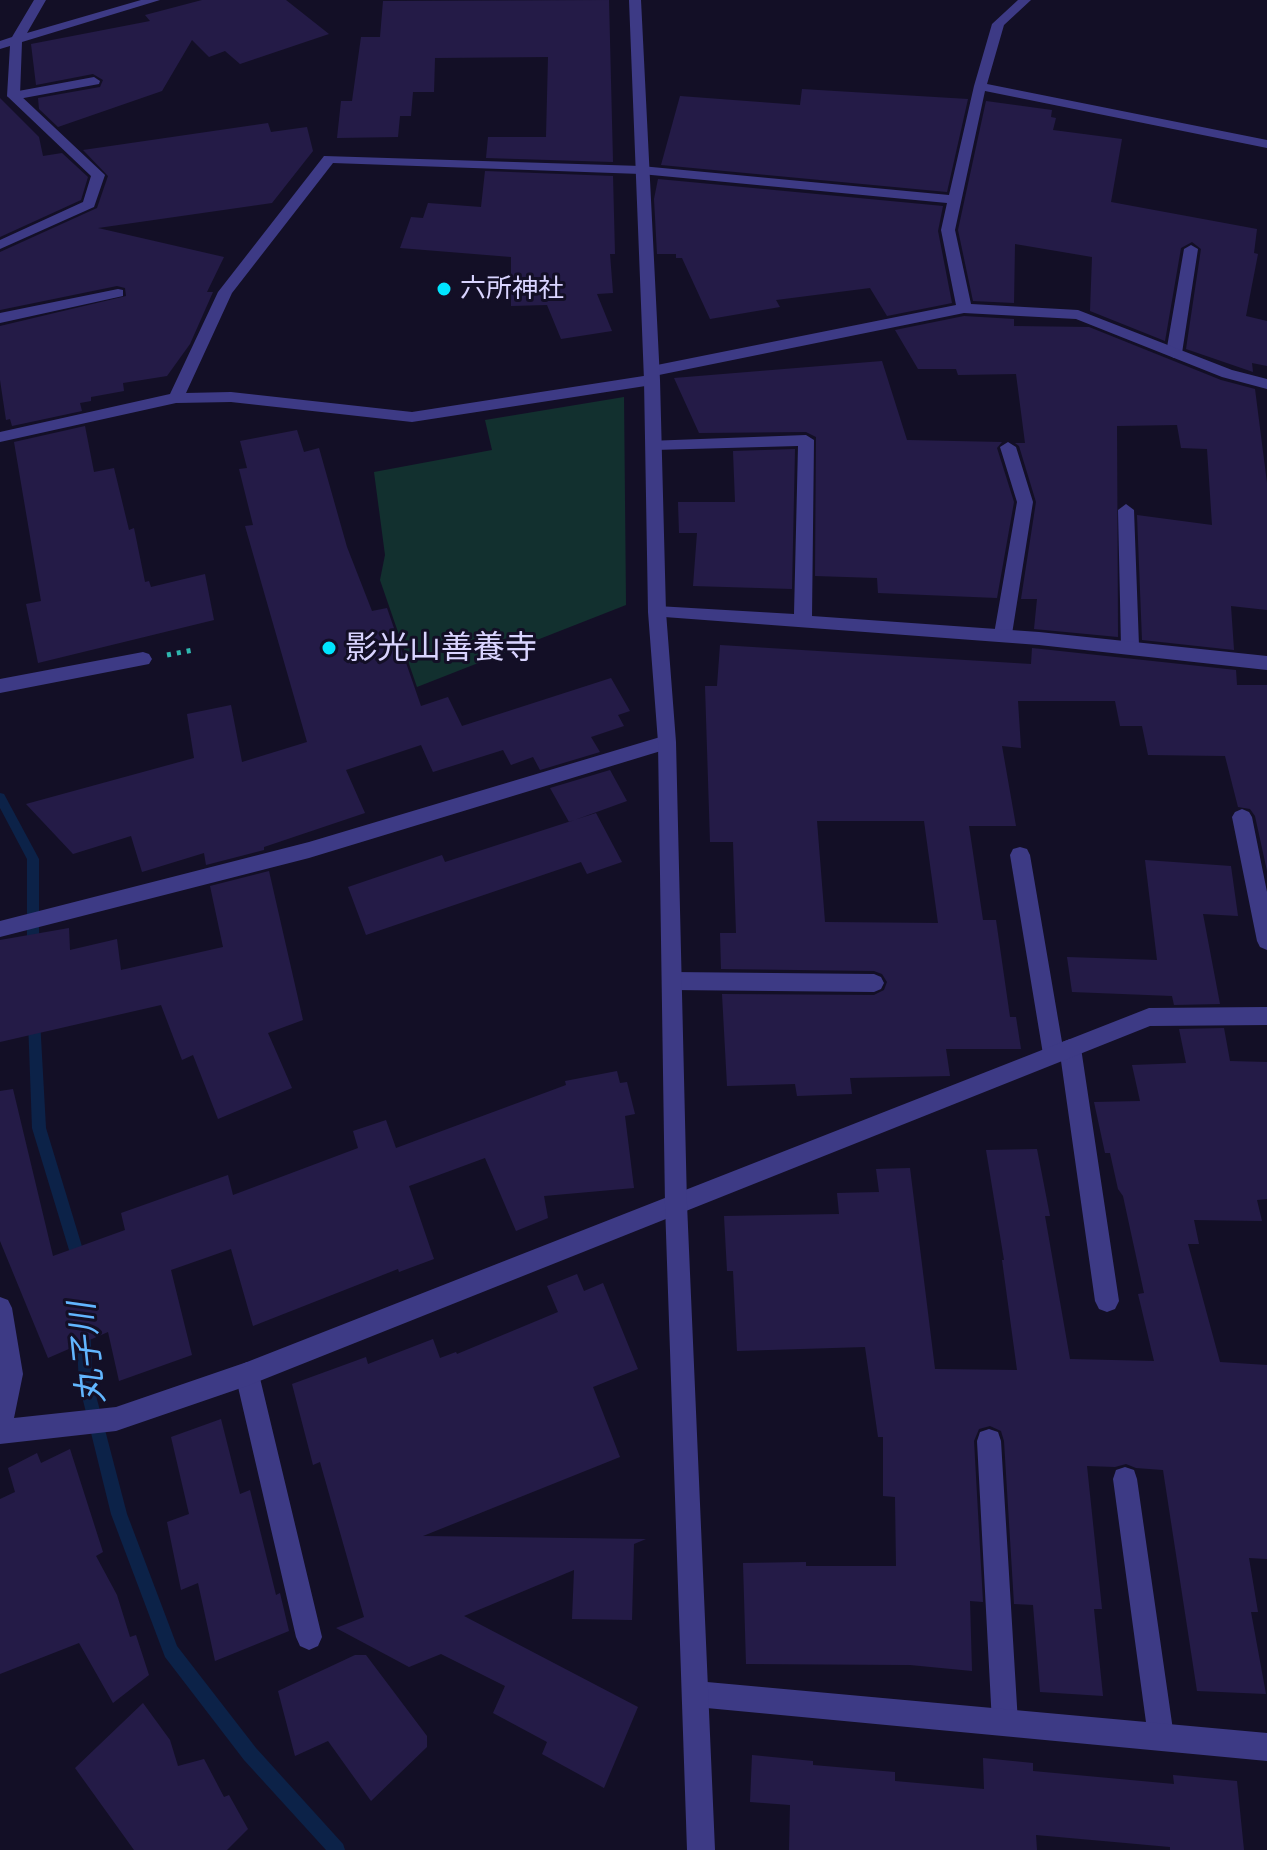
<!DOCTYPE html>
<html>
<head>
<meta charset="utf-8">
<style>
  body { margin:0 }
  canvas { display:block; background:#130f26 }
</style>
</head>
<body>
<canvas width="1267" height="1850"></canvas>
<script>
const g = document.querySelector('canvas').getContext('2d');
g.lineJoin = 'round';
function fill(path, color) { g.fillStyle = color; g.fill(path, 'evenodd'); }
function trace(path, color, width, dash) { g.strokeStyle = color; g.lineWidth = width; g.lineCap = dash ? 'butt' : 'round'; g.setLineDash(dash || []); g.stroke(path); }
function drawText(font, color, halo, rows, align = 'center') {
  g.font = font + ' "Alegreya Sans","Noto Sans JP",sans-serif'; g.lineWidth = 6; g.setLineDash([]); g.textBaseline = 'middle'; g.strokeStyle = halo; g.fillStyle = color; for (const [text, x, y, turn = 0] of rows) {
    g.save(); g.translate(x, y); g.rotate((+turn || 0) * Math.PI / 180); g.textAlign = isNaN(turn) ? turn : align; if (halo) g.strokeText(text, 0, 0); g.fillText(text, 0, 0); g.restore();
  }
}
fill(new Path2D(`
  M624,397L626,605L417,687L380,580L385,555L374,472L492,450L485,420Z`), '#12302f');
fill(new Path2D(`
  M0,793L4,794L39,859V950L37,954L33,955L29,954L27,950V859L0,808Z
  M34,1015L38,1016L40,1020L46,1128L87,1263L85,1268L80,1270L75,1268L73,1263L32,1128L28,1020L30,1016Z
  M83,1319L88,1321L90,1326L93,1384L127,1514L177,1646L256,1748L343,1844L345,1850H326L244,1760L165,1657L111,1514L79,1384L76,1326L78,1321Z`), '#0c2248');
fill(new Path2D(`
  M202,0H286L329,34L240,64L225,51L209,57L192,40L162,91L58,127L39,109L38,98L100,87L103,80L93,74L36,85L31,44L150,21L145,15Z
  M609,0L613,162L486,158L488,137H546L548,57L435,58L434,92H413L411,116H400L398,137L337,138L341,101H352L361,37H380L383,1Z
  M802,89L968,99L947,192L661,165L680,96L800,105Z
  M0,98L39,137L43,156L62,153L88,177L81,200L0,237Z
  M986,101L1052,110L1051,117L1056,118L1053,130L1122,139L1111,202L1257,229L1254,253L1258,254L1246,316L1267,321V366L1252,363L1253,372L1186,349L1201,249L1192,242L1181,248L1165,341L1090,311L1092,257L1015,244L1014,303L973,301L958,230Z
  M268,123L271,132L307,127L313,151L272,203L98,228L224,257L207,292H213L190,344L167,376L123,383L124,391L91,397V401L80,403L82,411L12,426L10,419L6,420L0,380V326L126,296L125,288L117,286L0,310V252L97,208L108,176L83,150Z
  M485,171L613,176L615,254H610L613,293L597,294L612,331L561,339L547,305L511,306V257L400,248L411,217L423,218L428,203L481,207Z
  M658,179L943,206L938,231L952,303L887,316L870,288L776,300L780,307L710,319L682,258H676V254H657L654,199Z
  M964,316L1014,319V326L1089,327L1221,380L1255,389L1267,483V610L1231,606L1234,650L1142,640L1137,515L1212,525L1207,449L1181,448L1177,425L1117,426L1118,637L1034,629L1037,599H1021L1036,502L1019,446L1015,443H1025L1016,374L958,375L956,369H918L895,330Z
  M882,361L907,440L1002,442L997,448L1014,502L997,598L878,593L877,578L815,576L816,437L806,432L699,433L674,378Z
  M85,426L94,472L114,468L129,530L134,528L145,582L149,581L151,587L205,574L214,620L38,663L26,604L41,601L14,442Z
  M297,430L304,452L319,448L347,547L372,611L387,608L421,706L448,697L462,726L611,678L630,711L618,715L624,726L591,737L600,752L540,770L533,757L511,765L503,750L433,772L421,745L346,770L365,813L264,847V850L206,865L204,853L142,872L131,836L73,854L26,804L194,758L187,714L231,705L242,762L307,742L245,526L253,525L239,469L247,468L240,441Z
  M795,449L792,589L693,586L697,533H679L678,502H735L733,451Z
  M720,645L1031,664L1032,648L1236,670L1237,685H1267V871L1255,816L1250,809L1238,807L1225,756L1148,755L1142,726H1120L1115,701H1018L1021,748L1002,746L1016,826H969L983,920H996L1010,1017H1016L1021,1049H946L950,1076L850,1078L852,1094L797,1096L795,1084L727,1086L722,994L874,995L884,990L887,982L882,974L874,971L721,969L720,933H736L733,842H710L705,686H717ZM817,821H924L938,923L825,922Z
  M610,770L627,801L569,822L550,788Z
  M596,813L622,862L587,874L581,862L366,935L348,887L442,855L445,862Z
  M1145,860L1231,866L1238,916L1203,914L1220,1004L1174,1005L1172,996L1072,992L1067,957L1157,960Z
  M269,871L303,1020L268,1033L292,1088L218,1119L193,1055L182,1060L161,1005L0,1042V940L69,928L70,950L117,939L121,970L223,947L210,886Z
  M1224,1028L1230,1061L1267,1062V1199L1257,1200L1262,1221L1194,1220L1199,1244H1188L1220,1362L1267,1365V1559L1249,1558L1258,1612H1251L1266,1694L1197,1691L1163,1470L1136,1468L1126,1464L1115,1467L1087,1466L1102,1609H1094L1103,1696L1040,1692L1033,1605L1014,1604L1004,1441L1001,1431L990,1426L979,1429L974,1441L983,1602L970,1601L972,1671L910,1665L746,1664L743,1563L806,1562V1566H896L895,1497L883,1496V1437H878L865,1347L737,1351L733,1271H727L724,1216L839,1214L837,1193L879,1192L876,1169L910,1168L935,1369L1017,1370L1002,1260H1004L986,1150L1037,1149L1050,1216H1045L1070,1359L1154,1361L1138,1294L1144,1293L1123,1196L1118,1189L1110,1153H1105L1094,1102L1140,1101L1132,1065L1186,1063L1179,1029Z
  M617,1071L620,1083L627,1082L635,1114L625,1116L634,1188L544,1196L548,1218L516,1231L485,1158L409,1186L434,1259L399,1272L398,1269L253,1326L231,1249L171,1270L192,1355L119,1381L108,1332L48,1358L0,1241V1091L13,1089L53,1256L125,1230L121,1213L228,1175L233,1195L358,1148L353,1131L386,1120L396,1148L566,1085L565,1081Z
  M577,1274L584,1291L603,1283L638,1369L593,1387L620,1457L423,1536L646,1539L634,1544L632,1620L572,1619L574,1570L464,1616L638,1707L604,1788L542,1754L547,1742L493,1713L505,1686L441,1654L409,1667L336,1628L364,1617L320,1462L313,1465L292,1384L366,1357L368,1364L433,1339L440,1358L456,1352L457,1354L558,1312L547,1286Z
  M221,1419L240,1494L250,1490L276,1595L280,1593L289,1631L215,1661L198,1583L181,1590L167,1522L189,1514L171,1437Z
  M70,1449L103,1552L96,1556L117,1595L130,1637L136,1635L149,1675L113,1703L79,1643L0,1674V1499L15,1492L8,1468L37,1453L41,1463Z
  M355,1655H366L427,1736V1747L371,1801L328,1741L295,1756L278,1691Z
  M143,1703L170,1740L178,1766L204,1759L224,1797L229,1795L248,1829L227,1850H134L75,1768Z
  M752,1755L813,1761V1765L895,1772V1781L984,1789L983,1758L1033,1763V1771L1174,1784L1173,1775L1237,1781L1244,1850H1170V1847L1036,1835L1037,1850H789L790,1805L750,1802Z`), '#241b47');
trace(new Path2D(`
  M167,655L193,650`), '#2fb8b0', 5, [4, 6]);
fill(new Path2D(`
  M94,77L100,81L99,84L13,100L7,96L13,92Z
  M1191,245L1198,249L1182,353L1174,358L1166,353L1184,249Z
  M118,289L123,290V296L0,323V313Z
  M1008,442L1016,447L1033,502L1012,634L1003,640L994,634L1017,502L1000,447Z
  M1126,504L1134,510L1139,646L1130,653L1121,646L1118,510Z
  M143,652L149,654L152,659L149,664L0,693V679Z
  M1242,809L1249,812L1252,817L1267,892V950L1260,947L1257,941L1232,817L1235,812Z
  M1020,847L1027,849L1030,855L1062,1042L1070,1039L1077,1041L1081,1048L1119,1301L1115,1309L1107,1312L1099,1309L1095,1301L1061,1061L1054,1063L1047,1061L1043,1054L1010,855L1013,849Z
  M247,1362L255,1366L259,1374L322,1637L318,1646L309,1650L300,1646L296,1637L235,1374L239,1366Z
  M989,1429L998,1432L1001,1441L1018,1723L1014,1732L1005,1736L996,1732L992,1723L977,1441L980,1432Z
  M1125,1467L1134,1470L1137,1479L1174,1737L1171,1747L1161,1750L1151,1747L1148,1737L1113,1479L1116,1470Z`), '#3d3a85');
fill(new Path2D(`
  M34,0H46L27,33L141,0H160L22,42L20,95L105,175L94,207L0,249V240L83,202L91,176L7,96L10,46L0,49V41L12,37Z
  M1018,0H1031L1004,25L987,84L1267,140V148L985,91L955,230L971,304L1078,310L1232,370L1267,379V389L1222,377L1076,319L964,313L654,376L660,380L652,385L412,422L231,402L176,403L0,442V432L170,394L218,292L324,156L641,166L949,195L974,86L992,24ZM333,163L641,174L947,203L941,230L956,305L652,366L644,371L650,375L412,412L231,392L186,393L232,293Z
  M806,435L814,440L812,616L1039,632L1267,656V670L1039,645L651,616L648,612L657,606L794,614L798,446L654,450L646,445L648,441Z
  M667,735L676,742L674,747L309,858L0,937V921L309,842Z
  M672,972L874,974L881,977L884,983L881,989L874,992L672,990L665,987L662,981L665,975Z
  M1267,1007V1025L1150,1026L247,1386L116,1431L0,1444V1297L8,1300L12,1308L23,1374L14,1418L116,1407L247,1362L1149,1008Z
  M696,1681L1267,1733V1761L696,1707L687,1703L683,1694L687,1685Z`), '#3d3a85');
fill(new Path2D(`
  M629,0H641L660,380L666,612L676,742L687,1204L715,1850H687L665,1204L658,742L648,612L644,380Z`), '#3d3a85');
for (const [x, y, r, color] of [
  [444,289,8,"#00e5ff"],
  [329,648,8,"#00e5ff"]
]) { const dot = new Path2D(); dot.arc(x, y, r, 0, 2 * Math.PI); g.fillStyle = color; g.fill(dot); trace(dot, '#130f26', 3); }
drawText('26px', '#d9d4ff', '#130f26', [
  ["六所神社",460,289]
], 'left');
drawText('32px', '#d9d4ff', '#130f26', [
  ["影光山善養寺",345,648]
], 'left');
drawText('italic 34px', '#62b6ff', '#130f26', [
  ["丸子川",88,1353,-96]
]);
</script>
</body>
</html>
